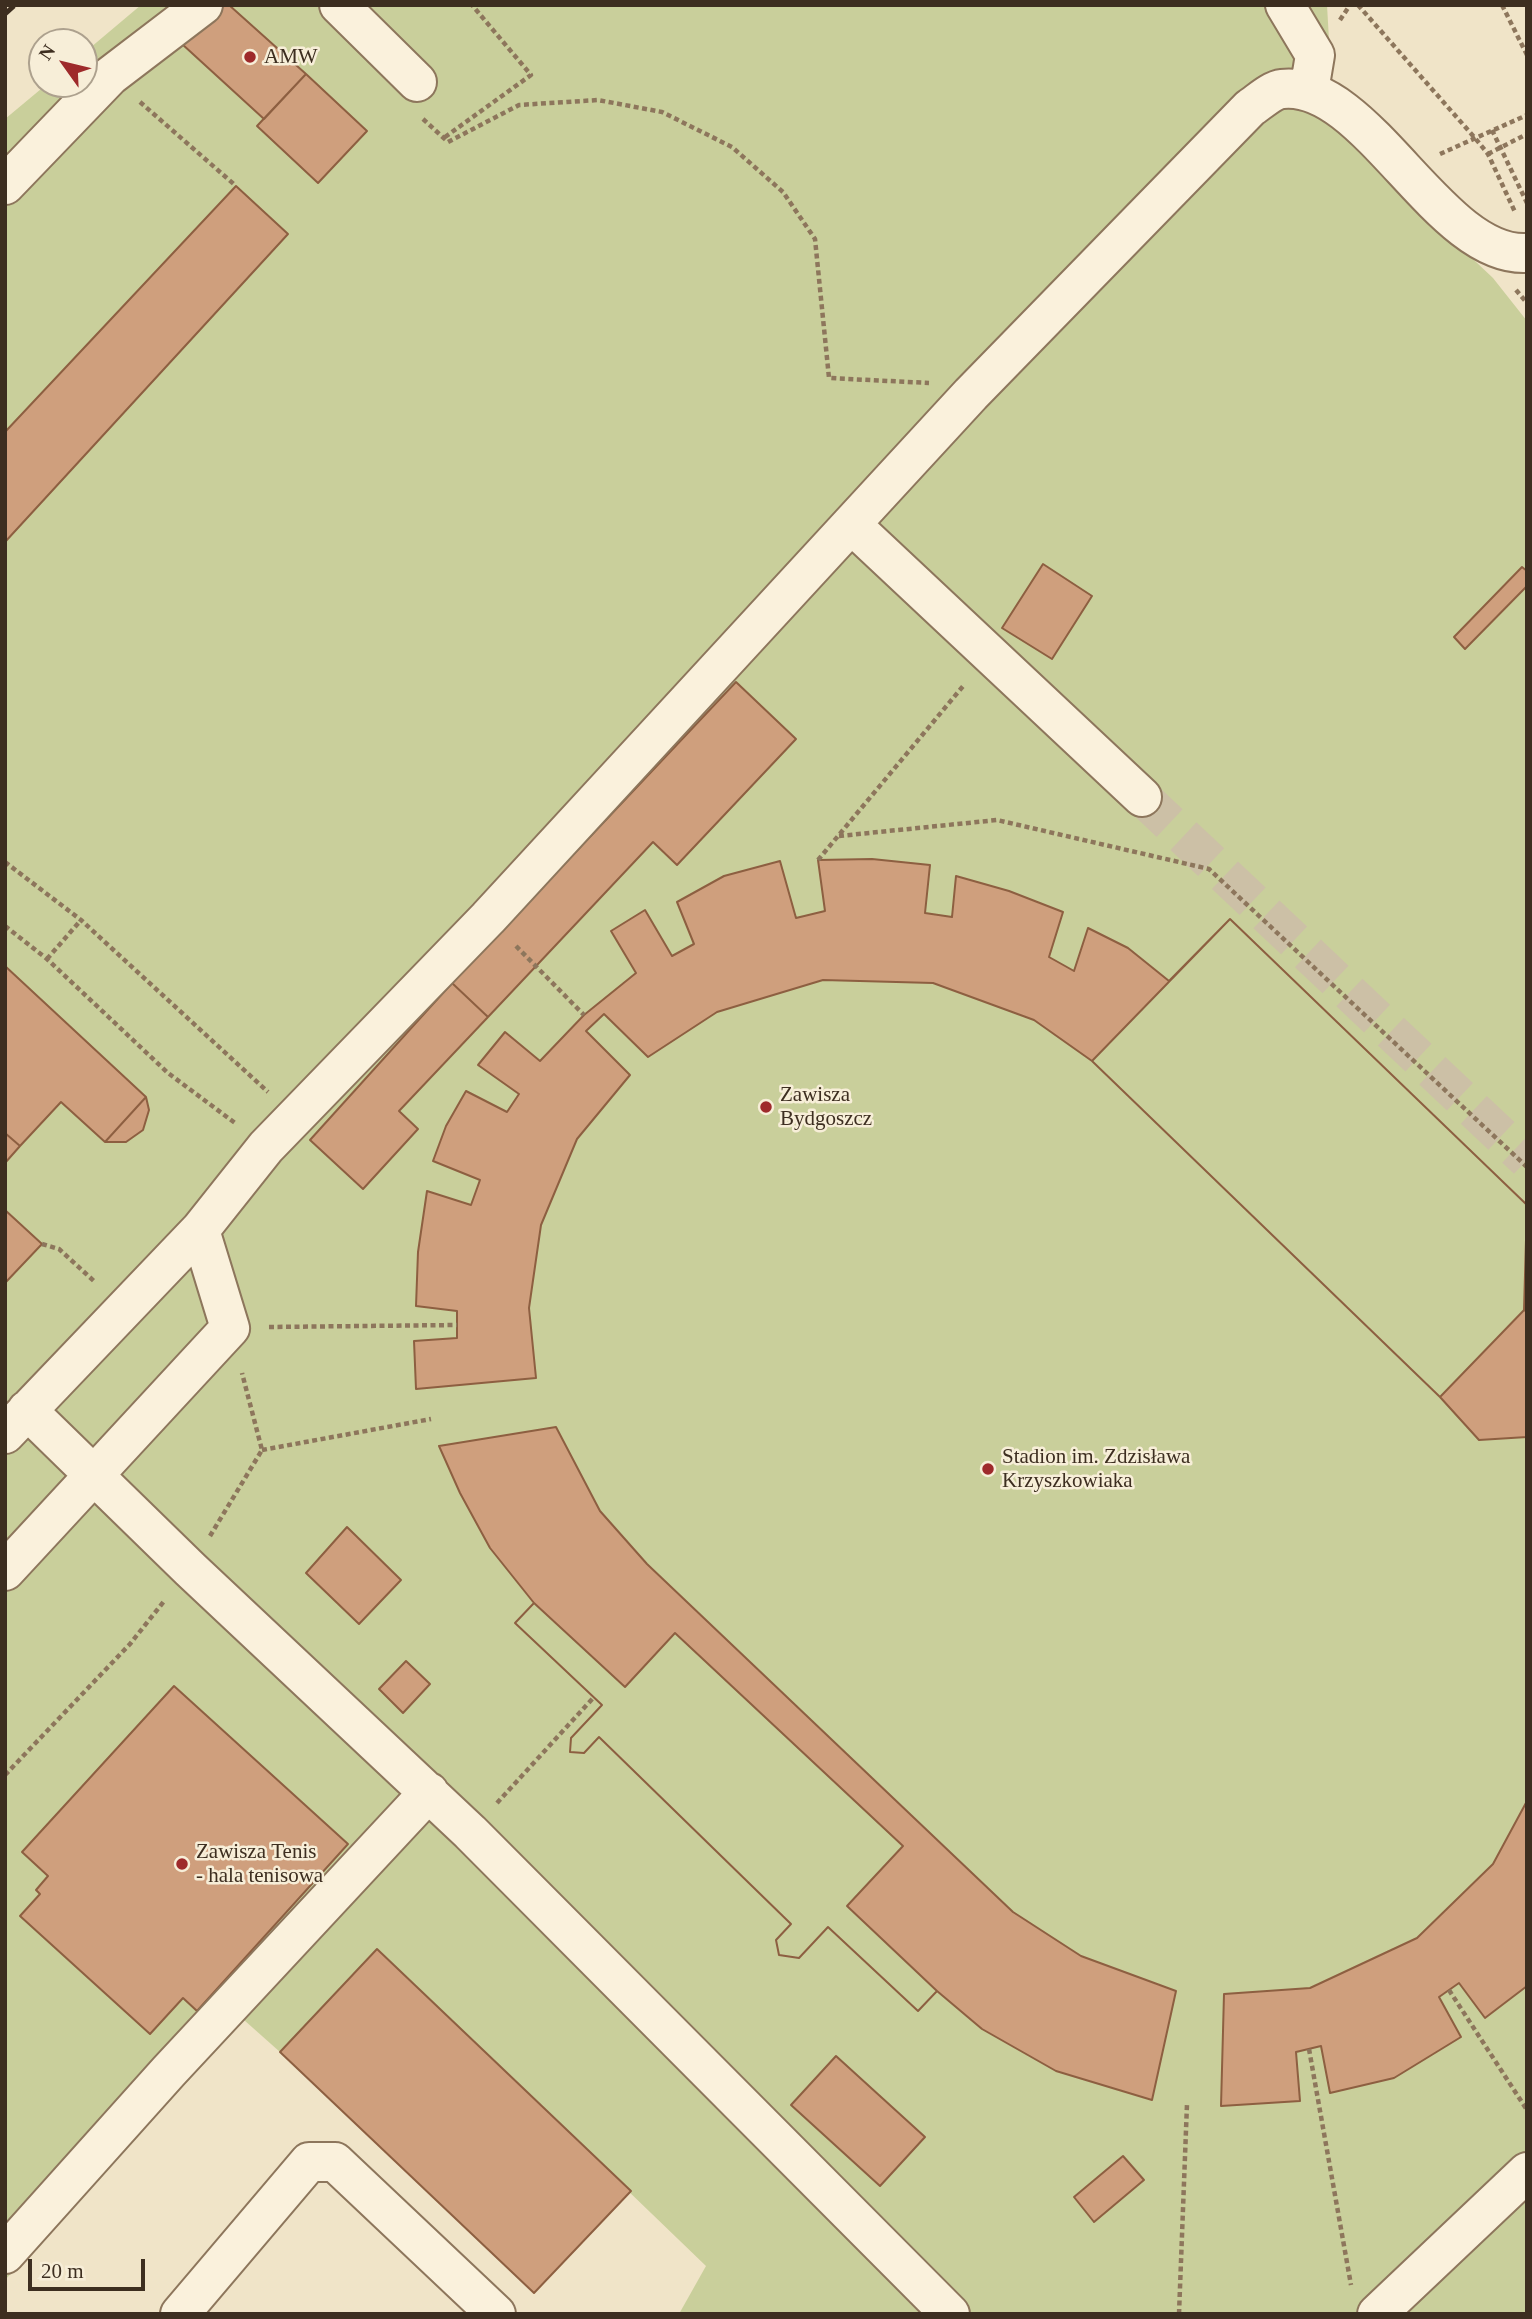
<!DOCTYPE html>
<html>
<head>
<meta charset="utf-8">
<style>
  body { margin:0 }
  #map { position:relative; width:1532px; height:2319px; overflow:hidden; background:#f0e4c8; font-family:"Times New Roman",serif }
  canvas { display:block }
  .frame { position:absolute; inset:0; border:7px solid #3d2e20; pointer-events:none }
  .north { position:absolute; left:28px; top:28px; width:70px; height:70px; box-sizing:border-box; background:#f7eed8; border:2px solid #ada18e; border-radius:50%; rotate:304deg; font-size:19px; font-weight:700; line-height:28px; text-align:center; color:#3d2e20 }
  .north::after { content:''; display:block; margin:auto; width:24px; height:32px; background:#9e2a2b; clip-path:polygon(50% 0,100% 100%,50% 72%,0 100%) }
  .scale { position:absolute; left:28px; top:2259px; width:117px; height:32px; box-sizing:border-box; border:4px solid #3d2e20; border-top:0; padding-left:9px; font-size:21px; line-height:24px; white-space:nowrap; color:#3d2e20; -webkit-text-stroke:5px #f7eed8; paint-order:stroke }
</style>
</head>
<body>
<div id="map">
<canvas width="1532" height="2319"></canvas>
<div class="frame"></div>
<div class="north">N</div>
<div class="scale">20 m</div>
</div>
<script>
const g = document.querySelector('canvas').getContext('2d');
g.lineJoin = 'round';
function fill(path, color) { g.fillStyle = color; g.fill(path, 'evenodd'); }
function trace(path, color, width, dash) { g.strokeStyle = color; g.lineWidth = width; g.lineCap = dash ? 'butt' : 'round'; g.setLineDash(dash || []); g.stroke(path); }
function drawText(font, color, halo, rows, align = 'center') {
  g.font = font + ' "Times New Roman",serif'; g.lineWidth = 5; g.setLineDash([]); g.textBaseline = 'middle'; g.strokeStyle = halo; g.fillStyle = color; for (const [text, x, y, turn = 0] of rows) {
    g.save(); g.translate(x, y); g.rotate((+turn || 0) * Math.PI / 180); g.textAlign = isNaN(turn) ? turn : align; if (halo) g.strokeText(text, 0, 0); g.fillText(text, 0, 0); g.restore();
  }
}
fill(new Path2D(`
  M141,5H1327L1334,128L1493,278L1527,321V2314H679L706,2266L377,1949L280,2052L244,2020L5,2280V119L47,84H84V53Z`), '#c9cf9b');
const building = new Path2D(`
  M217,5H229L306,74L264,119L182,44Z
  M306,74L367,131L318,183L257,126Z
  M236,186L288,234L5,542V432Z
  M1043,564L1092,596L1052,659L1002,628Z
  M1522,567L1527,571V586L1465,649L1454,637Z
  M736,682L796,739L677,865L653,842L488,1017L452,983Z
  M872,859L930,865L925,913L952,917L956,876L1009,891L1063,912L1049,957L1074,971L1088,928L1128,948L1169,981L1230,919L1527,1205L1524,1310L1527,1312V1437L1479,1440L1440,1397L1092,1061L1034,1020L933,983L823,980L717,1012L648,1057L604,1014L586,1031L630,1075L577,1139L541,1225L529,1308L536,1378L416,1389L414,1341L457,1338V1311L416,1306L418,1252L427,1191L471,1205L480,1180L433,1161L446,1126L466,1091L507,1112L519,1094L478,1065L505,1032L540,1061L584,1015L636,973L611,931L645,910L672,956L694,944L677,902L724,876L780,861L796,918L825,911L818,860Z
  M1230,919L1527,1205V1307L1440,1397L1092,1061Z
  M5,966L146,1097L105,1142L61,1102L20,1146L5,1133Z
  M452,983L488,1017L399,1111L418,1129L363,1189L310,1140Z
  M146,1097L149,1110L143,1130L126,1142H105Z
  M5,1133L20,1146L5,1163Z
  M5,1210L42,1244L5,1283Z
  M556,1427L600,1511L647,1564L1013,1912L1081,1956L1176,1991L1152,2100L1056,2071L982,2029L937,1991L918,2011L828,1927L799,1958L779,1955L776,1940L791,1924L599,1737L584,1753L570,1752L571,1738L602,1705L515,1623L534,1603L490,1548L460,1493L439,1446Z
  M347,1527L401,1580L359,1624L306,1573Z
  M534,1603L625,1687L675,1633L903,1846L847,1906L937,1991L918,2011L828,1927L799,1958L779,1955L776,1940L791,1924L599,1737L584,1753L570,1752L571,1738L602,1705L515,1623Z
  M406,1661L430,1684L403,1713L379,1689Z
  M174,1686L348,1844L197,2011L183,1998L150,2034L20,1916L40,1894L36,1890L48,1876L22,1852Z
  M1527,1801V1986L1485,2018L1459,1983L1439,1997L1461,2037L1394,2078L1330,2093L1321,2046L1296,2052L1300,2101L1221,2106L1224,1994L1310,1988L1417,1938L1493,1864Z
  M377,1949L631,2191L534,2293L280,2052Z
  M836,2056L925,2137L880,2186L791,2105Z
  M1123,2156L1144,2180L1094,2222L1074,2197Z`);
fill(building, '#cf9f7d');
trace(building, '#8d5f41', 2);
trace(new Path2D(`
  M1142,797L1527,1160`), '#ccc0a6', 38, [38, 19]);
const minor = new Path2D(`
  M339,5L417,82
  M1285,5L1315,55L1309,91
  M5,185L110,76L203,5
  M852,525L1142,797
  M27,1410L190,1569L470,1832L950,2314
  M5,1434L200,1230L266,1147L488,918L971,394L1250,108C1259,102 1272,90 1282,89C1367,79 1439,258 1527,253
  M5,1571L230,1328L200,1230
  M5,2254L169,2071L429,1792
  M180,2314L309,2162H335L496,2314
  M1377,2314L1527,2172`);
trace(minor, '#8d765c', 42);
trace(new Path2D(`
  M1358,5L1475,138L1488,154L1515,212
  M1502,5L1527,55
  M1340,20L1350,5
  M140,102L236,186
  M423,119L448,142L519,105L598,100L662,112L732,147L783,192L815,239L829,378L929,383
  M1492,130L1527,203
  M445,137L531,75L472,5
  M1440,154L1527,115
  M1488,154L1527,134
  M1516,290L1527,303
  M839,836L997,820L1209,869L1527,1167
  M818,860L964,685
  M5,862L81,920L268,1092
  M5,926L47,959L168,1073L235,1123
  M516,946L584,1015
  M47,959L81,920
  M42,1244L59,1249L95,1282
  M269,1327L457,1325
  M262,1450L431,1419
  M210,1536L262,1450L242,1373
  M5,1775L130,1644L165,1600
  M497,1803L594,1697
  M1449,1990L1527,2110
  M1309,2049L1351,2285
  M1179,2314L1187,2104`), '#8d765c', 4.5, [5, 3.5]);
trace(minor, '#faf1dc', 38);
trace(new Path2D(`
  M5,14L15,5`), '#3d2e20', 5, [12, 12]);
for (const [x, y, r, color] of [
  [250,57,7,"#9e2a2b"],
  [766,1107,7,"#9e2a2b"],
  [988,1469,7,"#9e2a2b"],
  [182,1864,7,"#9e2a2b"]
]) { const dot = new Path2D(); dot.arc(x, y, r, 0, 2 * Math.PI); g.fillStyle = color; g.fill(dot); trace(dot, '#f7eed8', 2.5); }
drawText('21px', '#3d2e20', '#f7eed8', [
  ["AMW",264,57],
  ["Zawisza",780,1095],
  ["Bydgoszcz",780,1119],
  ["Stadion im. Zdzisława",1002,1457],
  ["Krzyszkowiaka",1002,1481],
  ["Zawisza Tenis",196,1852],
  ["- hala tenisowa",196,1876]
], 'left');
</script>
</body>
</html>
